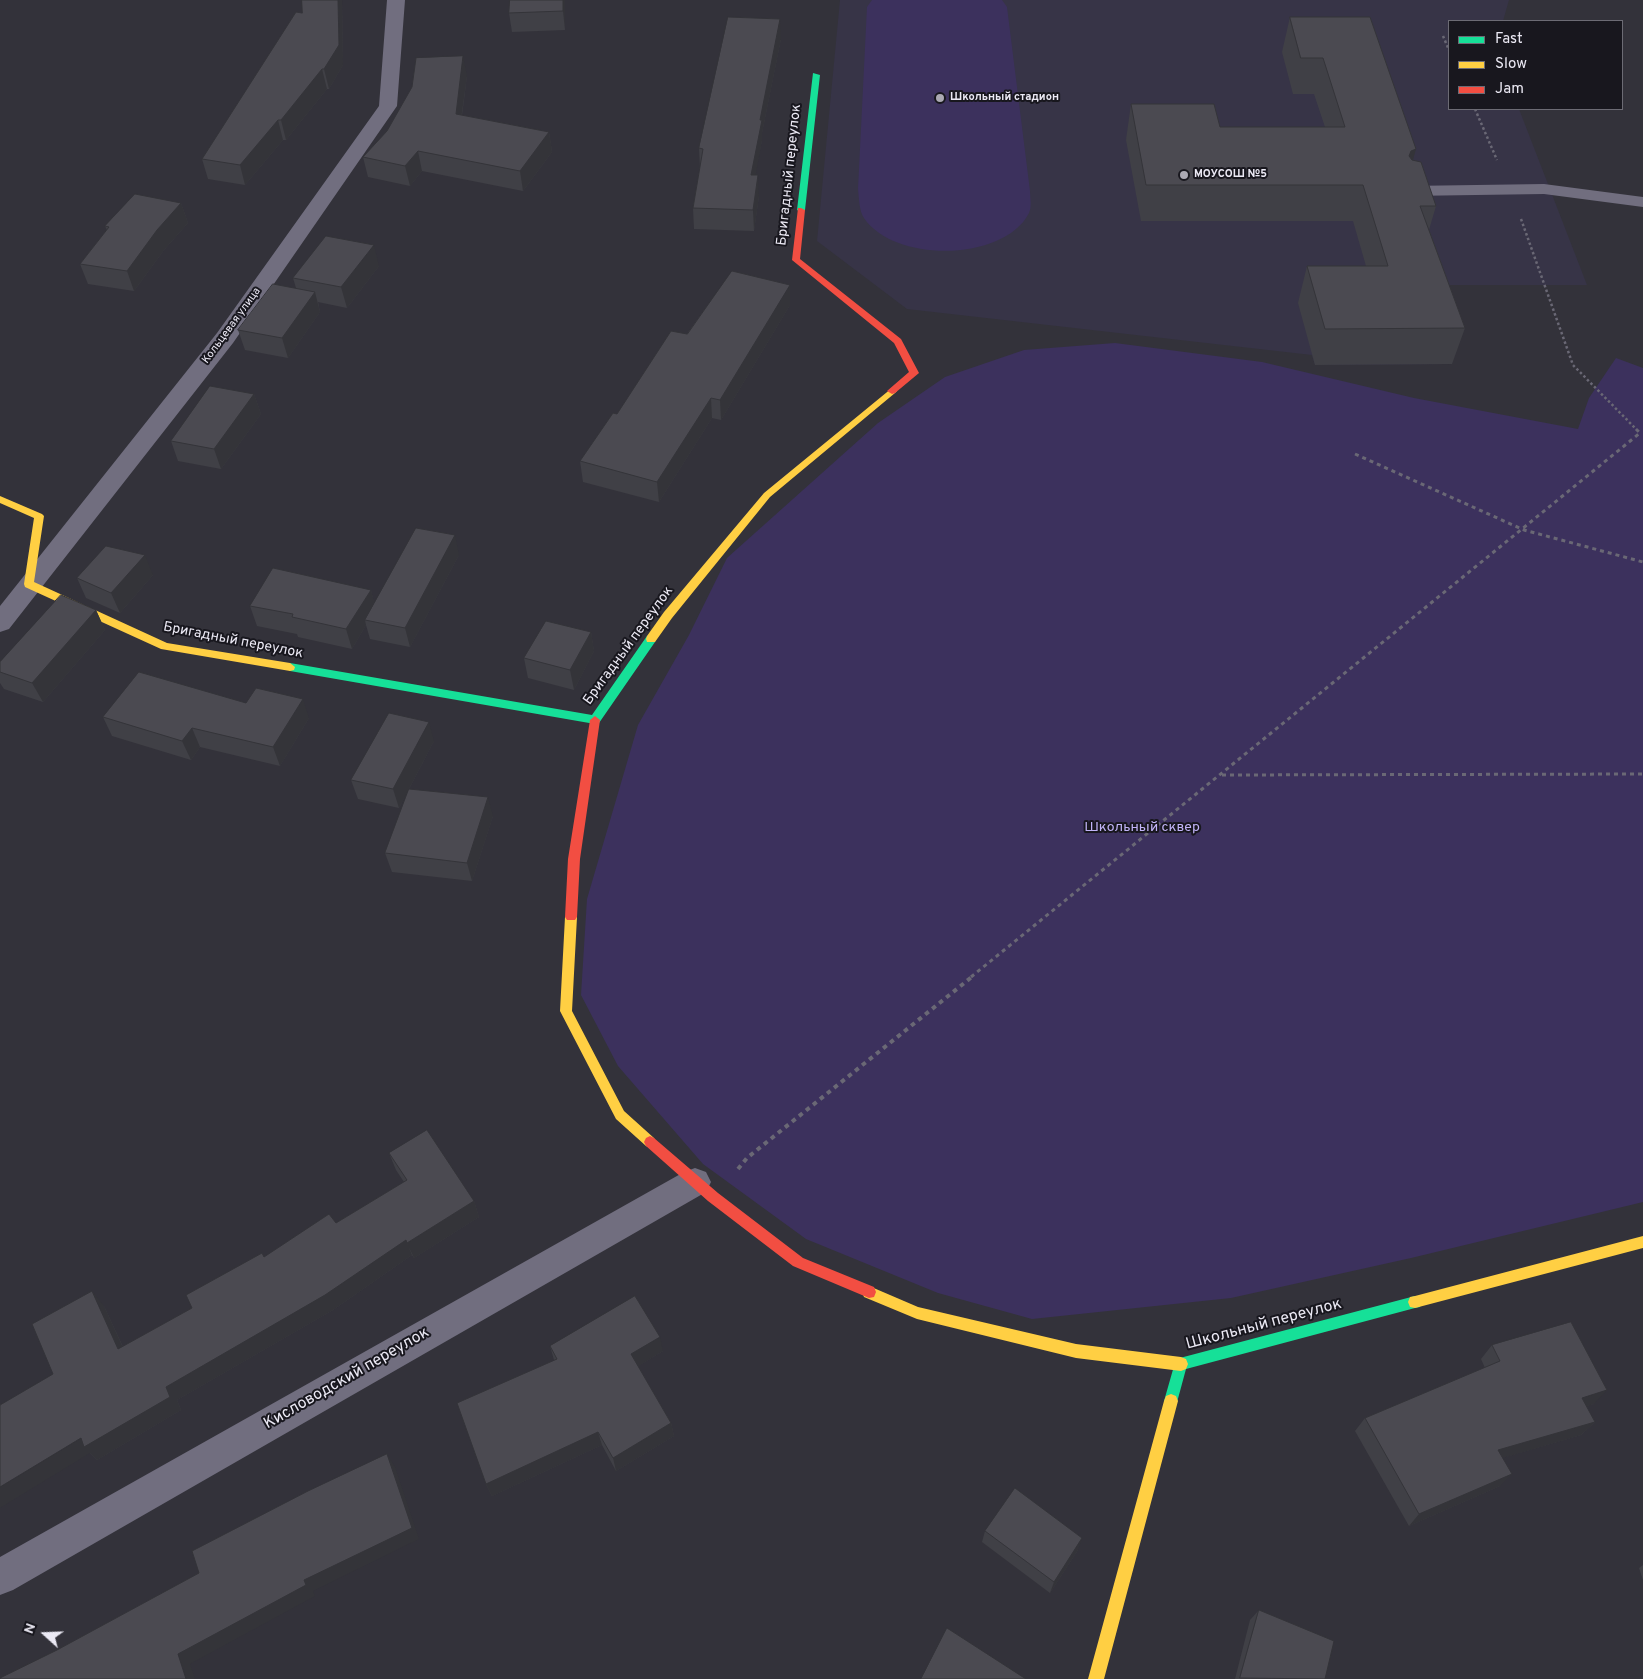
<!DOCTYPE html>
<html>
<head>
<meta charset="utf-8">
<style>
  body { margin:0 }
  #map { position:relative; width:1643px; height:1679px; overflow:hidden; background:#33323a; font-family:Overpass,sans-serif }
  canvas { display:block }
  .legend { position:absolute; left:1448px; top:20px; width:175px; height:90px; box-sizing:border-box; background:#18171e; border:1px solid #6c6b74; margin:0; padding:6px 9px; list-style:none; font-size:15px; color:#ebe9f4 }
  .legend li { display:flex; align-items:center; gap:10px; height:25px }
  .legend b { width:25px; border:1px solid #6c6b74 }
  .north { position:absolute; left:20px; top:1609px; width:50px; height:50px; -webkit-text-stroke:4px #18171e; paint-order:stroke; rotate:290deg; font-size:14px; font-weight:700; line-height:20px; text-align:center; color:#ebe9f4 }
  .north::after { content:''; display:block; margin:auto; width:18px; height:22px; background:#ebe9f4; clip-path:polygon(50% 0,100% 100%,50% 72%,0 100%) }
</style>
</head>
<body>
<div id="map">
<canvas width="1643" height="1679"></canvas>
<ul class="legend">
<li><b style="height:6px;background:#16e098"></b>Fast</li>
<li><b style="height:6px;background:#ffcf43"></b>Slow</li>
<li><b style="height:6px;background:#f24e42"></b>Jam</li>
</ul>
<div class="north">N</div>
</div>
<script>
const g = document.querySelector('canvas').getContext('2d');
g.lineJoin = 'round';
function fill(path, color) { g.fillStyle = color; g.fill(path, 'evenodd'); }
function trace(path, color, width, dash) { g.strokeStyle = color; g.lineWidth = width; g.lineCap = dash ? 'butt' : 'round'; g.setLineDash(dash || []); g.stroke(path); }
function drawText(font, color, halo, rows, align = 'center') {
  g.font = font + ' Overpass,sans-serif'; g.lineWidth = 4; g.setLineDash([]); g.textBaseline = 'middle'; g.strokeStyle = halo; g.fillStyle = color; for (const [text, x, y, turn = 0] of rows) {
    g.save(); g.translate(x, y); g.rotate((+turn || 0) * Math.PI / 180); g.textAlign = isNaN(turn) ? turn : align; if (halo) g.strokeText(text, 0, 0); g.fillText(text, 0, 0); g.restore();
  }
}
fill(new Path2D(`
  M840,0H1509L1503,21H1449V109H1519L1587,285H1423L1452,364L1315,365L1312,355L907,309L817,241Z`), '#373447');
fill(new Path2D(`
  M872,0H1002L1007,7L1030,191C1030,197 1032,207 1029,213C1004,262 894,263 864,218C859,211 859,197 858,189L867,7Z
  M1115,343L1262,362L1414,398L1578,429L1589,398L1616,358L1643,368V1202L1411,1258L1231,1298L1032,1319L938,1293L806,1239L703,1164L618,1066L581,995L587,899L638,725L689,635L727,558L878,423L945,377L1024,350Z`), '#3c315d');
trace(new Path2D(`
  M1443,36L1449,50
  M1475,109L1497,160
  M1521,219L1573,365L1636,429`), '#6a6875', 2.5, [2.5, 2.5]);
trace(new Path2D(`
  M1355,454L1524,530L1643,562
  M1222,775L1643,774
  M971,977L1640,433L1635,428`), '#6a6875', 3, [4, 4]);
trace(new Path2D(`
  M738,1169L747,1158L973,976`), '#6a6875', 4, [4.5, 4.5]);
fill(new Path2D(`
  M1544,184L1643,197V207L1544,194L1408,196L1402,194L1400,191L1402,188L1408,186Z`), '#716e7f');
fill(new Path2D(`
  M387,0H405L397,106L233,343L9,629L0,632V606L217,333L379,106Z
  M695,1168L706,1172L711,1182L706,1192L13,1590L0,1595V1557L684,1172Z`), '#716e7f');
fill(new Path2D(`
  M813,73L820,75L805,210L801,212L797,210Z
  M651,635L656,639L655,642L599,723L595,724L290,671L285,667L290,663L592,715L647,636Z
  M1415,1296L1420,1297L1422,1302L1420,1307L1415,1308L1186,1369L1176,1406L1171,1408L1166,1406L1164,1401L1176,1359Z`), '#16e098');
fill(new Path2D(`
  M892,388L897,391L895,393L770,497L672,618L655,642H647L646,639L647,636L664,612L764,493Z
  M0,496L42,514L44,516L34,582L167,643L290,663L295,667L294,670L290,671L161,649L25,587L24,584L34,518L0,503Z
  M571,912L575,914L577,917L572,1011L624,1111L654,1138L656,1142L654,1146L650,1148L646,1146L616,1119L560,1011L565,917L567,914Z
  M1643,1236V1248L1415,1308L1410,1307L1408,1302L1410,1297L1415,1296Z
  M869,1286L918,1307L1076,1344L1181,1357L1186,1359L1188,1364L1186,1369L1181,1371L1076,1358L917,1319L864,1297L862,1292L864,1287Z
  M1171,1394L1176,1396L1178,1401L1104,1679H1088L1164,1401L1166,1396Z`), '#ffcf43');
fill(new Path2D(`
  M798,208H801L805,210L800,259L901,339L919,373L895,393L892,394L887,391L909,372L894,343L792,260Z
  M595,716L600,720L580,859L577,917L575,920H567L565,917L568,859L590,720Z
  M650,1136L654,1138L718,1193L803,1258L874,1287L876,1292L874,1297L869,1298L793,1266L708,1201L646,1146L644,1142L646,1138Z`), '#f24e42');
fill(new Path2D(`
  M302,0H342L343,65L329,89H327L286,140H283L245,185L208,179L202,159L302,13Z
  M510,0H565V30L512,32L509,13Z
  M1290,17L1413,160L1436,206L1429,230L1465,328L1452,364L1315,365L1298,303L1307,266H1366L1353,221H1141L1126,140L1131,104L1220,127H1325L1314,94H1293L1282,52Z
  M781,39L762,133V140L755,175L759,196L754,231L694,229L693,208L700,168L699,148Z
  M467,76L462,115L549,132L552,152L523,191L422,171L410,186L368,177L363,157Z
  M181,203L188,223L164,250L134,291L88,284L80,264L107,230L105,226Z
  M379,266L347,308L318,302L320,312L288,358L245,350L238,330L296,288L293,278Z
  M790,305L721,420L712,418L659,502L583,482L580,461L687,334Z
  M254,394L261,414L221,469L178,461L171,441Z
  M459,555L410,647L370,639L366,625L352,649L298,637L297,634L257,626L250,606L371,590L374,603Z
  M153,575L120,613L86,598L77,578Z
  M96,610L105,630L43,702L4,689L0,683V662Z
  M591,632L594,651L574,690L528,678L524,658Z
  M246,703L309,718L280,766L200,747L191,760L112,736L103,717Z
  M434,741L409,789L493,816L472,881L392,872L385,853L408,790L399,808L358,799L351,780Z
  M389,1153L474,1201L479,1217L414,1258L412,1255L333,1310L177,1400L181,1410L97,1460L90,1453L53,1374L104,1306L123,1347L192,1308L264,1257L336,1223L404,1182L396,1170Z
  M1492,1345L1594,1404L1586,1406L1595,1422L1581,1435L1502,1458L1500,1486L1409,1526L1355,1431L1365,1418L1485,1368L1481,1359Z
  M550,1346L663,1351L638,1366L671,1423L674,1436L616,1471L602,1445L492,1496L486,1484L554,1360Z
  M985,1531L1078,1550L1050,1593L982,1542Z
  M1643,1565V1580L1639,1568Z
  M1259,1610L1325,1679H1235L1250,1620Z`), '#404046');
fill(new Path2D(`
  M338,0H342L343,65L329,89L324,69Z
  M563,0H565V30L563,11Z
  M780,19L781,39L762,133V140L752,195L751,175L760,120Z
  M463,56L467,76L459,134L456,114Z
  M322,69L327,89L286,140L281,120Z
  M278,120L283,140L245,185L240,165Z
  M549,132L552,152L523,191L520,171Z
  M1416,149L1406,185L1409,156L1411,151Z
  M418,151L422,171L410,186L405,166Z
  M758,175L759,196L754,231L753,210Z
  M181,203L188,223L164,250L134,291L127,271L157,230Z
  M374,245L379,266L347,308L341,287Z
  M790,285V305L721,420L720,400Z
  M315,292L320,312L288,358L282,338Z
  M254,394L261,414L221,469L214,449Z
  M711,398L712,418L659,502L657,482Z
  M455,535L459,555L410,647L405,628Z
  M145,555L153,575L120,613L111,593Z
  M371,590L376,610L365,620L366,625L352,649L346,629Z
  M96,610L105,630L43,702L32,683Z
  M591,632L594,651L574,690L570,670Z
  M303,699L309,718L280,766L273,747Z
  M429,722L434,741L399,808L393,789Z
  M192,728L200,747L191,760L182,741Z
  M488,797L493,816L472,881L467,863Z
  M474,1201L479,1217L414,1258L407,1243Z
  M406,1240L412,1255L333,1310L177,1400L181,1410L97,1460L90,1453L0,1508V1487L166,1387Z
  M92,1291L104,1306L130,1363L118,1349Z
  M660,1337L663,1351L635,1368L631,1354Z
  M1607,1390L1594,1404L1569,1411L1582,1398Z
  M1595,1422L1581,1435L1486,1463L1498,1450Z
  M671,1423L674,1436L616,1471L613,1458Z
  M598,1432L602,1445L492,1496L486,1484Z
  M387,1454L395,1467L419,1539L313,1591L315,1596L190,1664L195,1679H186L178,1654L304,1580Z
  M1512,1474L1500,1486L1409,1526L1419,1514Z
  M1082,1538L1078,1550L1050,1593L1054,1582Z`), '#343439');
const building = new Path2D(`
  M302,0H338L339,45L324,69H322L281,120H278L240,165L202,159L296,12L302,13Z
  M510,0H563V11L509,13Z
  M728,17L780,19L760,120H762L751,175H758L753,210L693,208L703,149L699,148Z
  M1290,17H1370L1416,149L1411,151L1409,156L1412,160L1421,162L1436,206H1420L1465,328L1325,329L1307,266H1388L1363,185H1146L1131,104H1214L1220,127H1345L1323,58H1301Z
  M463,56L456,114L549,132L520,171L418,151L405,166L363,157L387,131L412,87L416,58Z
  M135,194L181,203L157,230L127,271L80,264L109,227L105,226Z
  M326,236L374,245L341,287L293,278Z
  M732,271L790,285L720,400L711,398L657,482L580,461L613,413L617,414L671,331L687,334Z
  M273,284L315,292L282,338L238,330Z
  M210,386L254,394L214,449L171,441Z
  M416,528L455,535L405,628L365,620Z
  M106,546L145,555L111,593L77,578Z
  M273,568L371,590L346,629L292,617L293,614L250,606Z
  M61,595L96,610L32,683L0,672V662Z
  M546,621L591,632L570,670L524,658Z
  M139,672L246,703L256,688L303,699L273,747L192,728L182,741L103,717Z
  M389,713L429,722L393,789L351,780Z
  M409,789L488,797L467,863L385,853Z
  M427,1130L474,1201L407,1243L406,1240L325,1295L166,1387L170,1397L84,1447L81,1438L0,1487V1405L53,1374L32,1324L92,1291L118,1349L192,1308L186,1295L262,1253L264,1257L329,1214L336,1223L407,1180L389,1153Z
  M635,1296L660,1337L631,1354L671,1423L613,1458L598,1432L486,1484L457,1403L557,1359L550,1346Z
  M1571,1322L1607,1390L1582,1398L1595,1422L1498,1450L1512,1474L1419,1514L1365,1418L1500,1361L1492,1345Z
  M387,1454L412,1528L304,1580L306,1585L178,1654L186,1679H0V1678L57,1650L199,1573L192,1551L308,1491Z
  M1015,1488L1082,1538L1054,1582L985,1531Z
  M1259,1610L1334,1641L1325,1679L1240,1678Z
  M947,1628L1026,1679H921Z`);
fill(building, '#4b4a51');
trace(building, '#343439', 1);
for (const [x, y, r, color] of [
  [940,98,5,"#aba9b3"],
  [1184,175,5,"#aba9b3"]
]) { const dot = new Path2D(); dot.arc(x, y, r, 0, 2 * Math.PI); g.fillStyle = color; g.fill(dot); trace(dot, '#18171e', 2); }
drawText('bold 11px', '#ebe9f4', '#18171e', [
  ["Школьный стадион",950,98],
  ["МОУСОШ №5",1194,175]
], 'left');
drawText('11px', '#ebe9f4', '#18171e', [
  ["Кольцевая улица",232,326,-54]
]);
drawText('14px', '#ebe9f4', '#18171e', [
  ["Бригадный переулок",790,175,-84],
  ["Бригадный переулок",233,641,11],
  ["Бригадный переулок",629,646,-54]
]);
drawText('14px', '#c2b4f8', '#18171e', [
  ["Школьный сквер",1142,828]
]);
drawText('16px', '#ebe9f4', '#18171e', [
  ["Школьный переулок",1264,1325,-15],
  ["Кисловодский переулок",347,1379,-30]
]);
</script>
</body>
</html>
